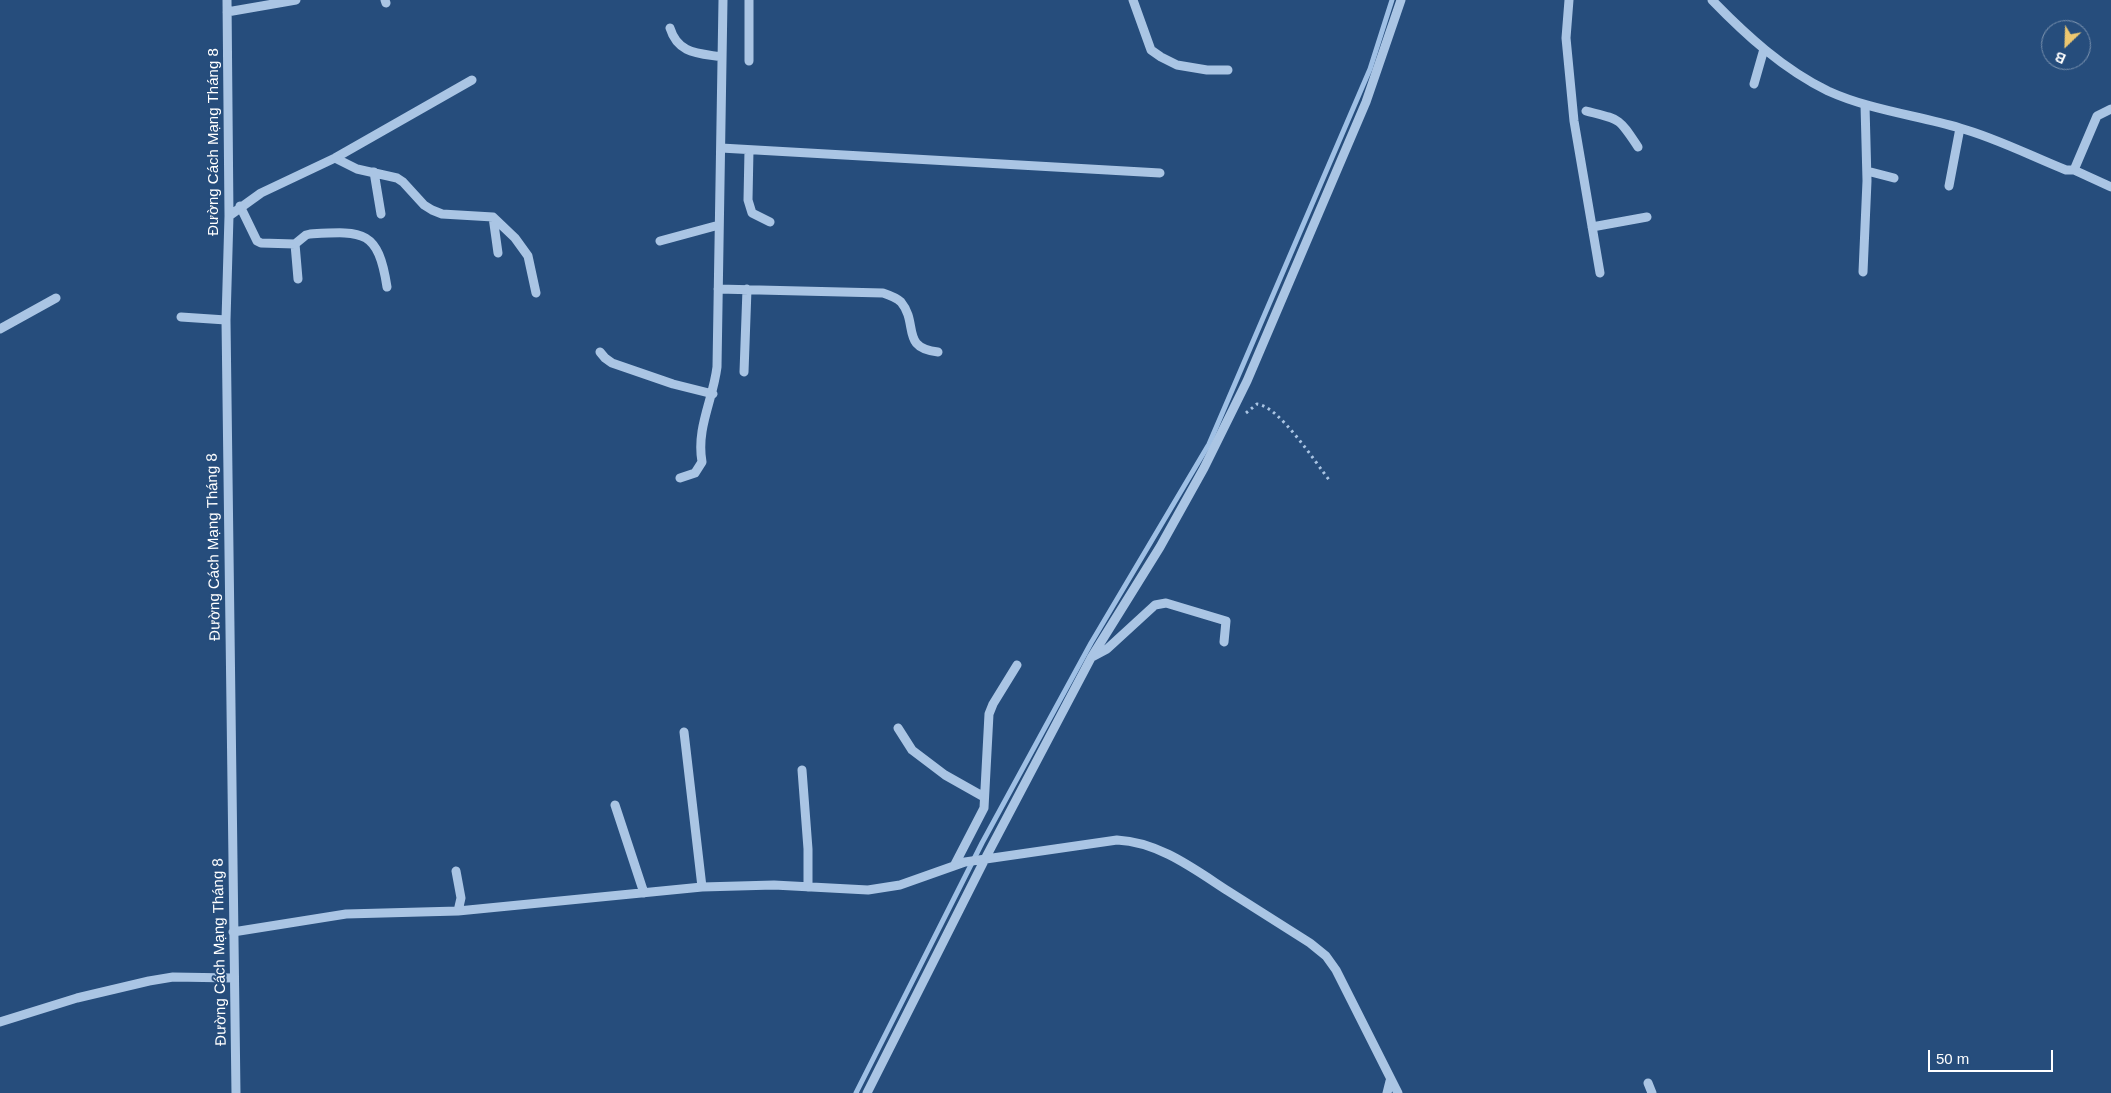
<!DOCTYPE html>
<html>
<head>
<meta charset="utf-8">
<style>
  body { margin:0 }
  #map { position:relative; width:2111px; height:1093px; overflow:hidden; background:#264d7c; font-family:Arial,sans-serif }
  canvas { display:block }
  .north { position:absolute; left:2041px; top:20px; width:50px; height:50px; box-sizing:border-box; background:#264d7c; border:1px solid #7d94b0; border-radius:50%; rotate:204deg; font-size:14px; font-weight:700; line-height:20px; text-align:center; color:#fff }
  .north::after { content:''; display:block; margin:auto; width:18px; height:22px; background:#edc770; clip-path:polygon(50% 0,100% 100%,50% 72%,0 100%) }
  .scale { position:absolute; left:1928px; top:1050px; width:125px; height:22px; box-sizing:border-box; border:2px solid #fff; border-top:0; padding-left:6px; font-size:15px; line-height:18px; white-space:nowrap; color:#fff; -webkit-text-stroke:4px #264d7c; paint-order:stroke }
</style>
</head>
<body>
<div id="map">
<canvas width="2111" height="1093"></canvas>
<div class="north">B</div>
<div class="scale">50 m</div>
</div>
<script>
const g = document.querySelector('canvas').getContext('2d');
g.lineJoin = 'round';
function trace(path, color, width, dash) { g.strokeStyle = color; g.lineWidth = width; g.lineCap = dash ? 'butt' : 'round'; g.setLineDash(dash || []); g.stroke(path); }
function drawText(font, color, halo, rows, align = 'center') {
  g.font = font + ' Arial,sans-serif'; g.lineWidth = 4; g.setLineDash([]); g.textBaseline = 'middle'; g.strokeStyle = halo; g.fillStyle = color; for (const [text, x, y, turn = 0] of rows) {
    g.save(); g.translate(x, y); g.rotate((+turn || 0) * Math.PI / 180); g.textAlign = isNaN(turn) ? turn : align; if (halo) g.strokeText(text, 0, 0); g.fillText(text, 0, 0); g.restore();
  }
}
trace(new Path2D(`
  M856,1093L982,843L1091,643L1209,444L1370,69L1392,0`), '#9fc0e5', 5);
trace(new Path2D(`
  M1246,413L1257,404C1279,406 1315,462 1330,481`), '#aac5e4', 3, [2.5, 4]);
trace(new Path2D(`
  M227,0L229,216L226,320L236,1093
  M385,0L386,3
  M1133,0L1151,50L1161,57L1177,65L1207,70H1228
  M1569,0L1566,38L1574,121L1600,273
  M1712,0C1746,35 1783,69 1828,91C1870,110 1916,115 1960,128C1996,138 2031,156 2066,170H2074L2097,116L2111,109
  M227,12L296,0
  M670,28C678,54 698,53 722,57
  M749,61V0
  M1754,84L1764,49
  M1586,111C1621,120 1618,117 1638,147
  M721,148L1160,173
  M749,150L748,200L752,213L770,222
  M335,158L357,169L397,178L403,182L424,205L432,210L442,214L493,217L515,238L528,256L536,293
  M2074,170L2111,187
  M1867,171L1894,178
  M374,172L381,214
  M1949,186L1960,128
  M240,206L257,241L261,243L295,244L306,235L310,234C363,231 378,229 387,287
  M229,216L261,193L335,158L472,80
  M493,217L498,253
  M1592,227L1647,217
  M660,241L719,225
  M295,244L298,279
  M1863,272L1867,181L1865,105
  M718,289L883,293C889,295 897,298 901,302C919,324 900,348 938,352
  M181,317L226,320
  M0,329L56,298
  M600,352L605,358L612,363L673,384L713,394
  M744,372L747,289
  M680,478L695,473L702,462C696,428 713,400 717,367L723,0
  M1092,657L1107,649L1155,605L1166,603L1226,621L1224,642
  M898,728L912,750L945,775L984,797
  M684,732L702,887
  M802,770L808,849V887
  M615,805L644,893
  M954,866L984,808L989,714L993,704L1017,665
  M456,871L461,898L458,911
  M233,932L346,914L458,911L702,887L774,885L868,890L900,885L965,862L1117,840C1159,842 1194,869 1228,891C1255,908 1283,926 1310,943L1326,956L1336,970L1398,1093
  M0,1022L77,998L149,981L173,977L233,978
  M1648,1083L1652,1093
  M867,1093L985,859L1091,658L1160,547L1204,468L1247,381L1366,102L1401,0
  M1387,1093L1390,1081`), '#aac5e4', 9);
drawText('15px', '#fff', '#264d7c', [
  ["Đường Cách Mạng Tháng 8",214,142,-90],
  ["Đường Cách Mạng Tháng 8",214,547,-91],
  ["Đường Cách Mạng Tháng 8",220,952,-91]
]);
</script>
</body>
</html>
